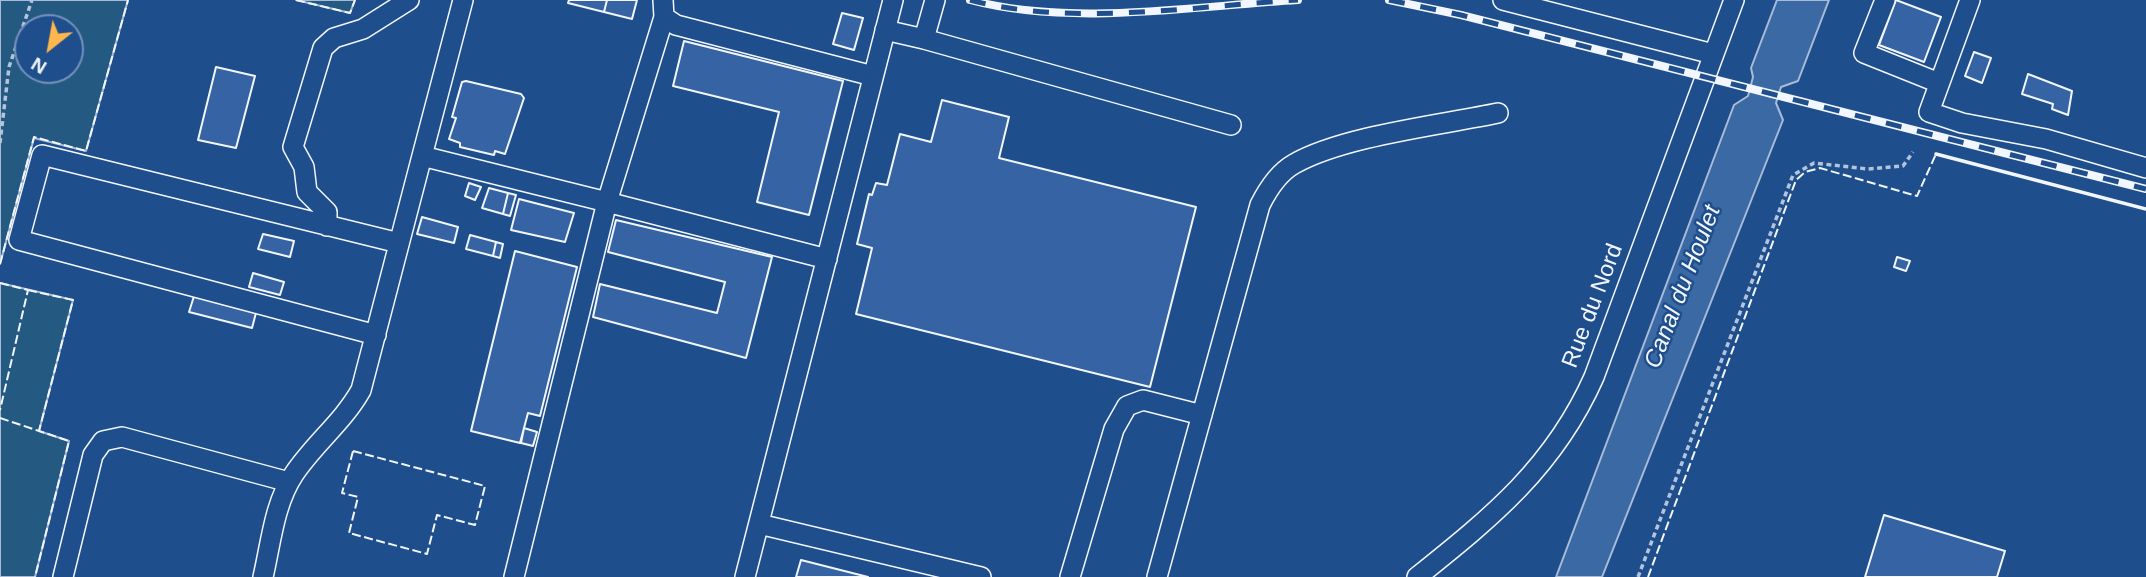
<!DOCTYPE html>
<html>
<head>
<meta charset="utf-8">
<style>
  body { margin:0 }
  #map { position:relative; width:2146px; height:577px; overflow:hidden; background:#1f4e8c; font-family:Arial,sans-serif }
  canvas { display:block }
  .north { position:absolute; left:14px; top:14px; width:70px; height:70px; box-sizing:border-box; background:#1f4e8c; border:2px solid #7391ba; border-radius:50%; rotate:211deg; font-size:19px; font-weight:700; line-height:28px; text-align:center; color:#f2f6ff }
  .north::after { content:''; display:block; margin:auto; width:24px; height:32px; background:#ffb74d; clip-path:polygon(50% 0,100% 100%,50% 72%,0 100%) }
</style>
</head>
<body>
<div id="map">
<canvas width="2146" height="577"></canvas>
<div class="north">N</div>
</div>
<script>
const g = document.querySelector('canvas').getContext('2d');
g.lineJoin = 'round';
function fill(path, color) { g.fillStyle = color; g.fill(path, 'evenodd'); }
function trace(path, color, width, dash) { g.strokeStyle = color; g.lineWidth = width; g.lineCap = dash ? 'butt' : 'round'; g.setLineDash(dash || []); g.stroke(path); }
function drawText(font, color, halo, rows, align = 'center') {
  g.font = font + ' Arial,sans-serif'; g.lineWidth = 5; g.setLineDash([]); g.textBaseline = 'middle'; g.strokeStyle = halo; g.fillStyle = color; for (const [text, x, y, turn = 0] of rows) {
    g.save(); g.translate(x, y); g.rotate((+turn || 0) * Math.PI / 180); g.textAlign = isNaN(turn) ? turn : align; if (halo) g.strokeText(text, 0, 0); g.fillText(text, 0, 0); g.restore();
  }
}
const green = new Path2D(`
  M0,0H128L86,151L34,138L0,264ZM28,28H70V70H28Z
  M296,0H355L350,13Z
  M0,283L73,300L39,431L69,441L35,577H0Z`);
fill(green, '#245a82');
trace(green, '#a8bbd7', 2);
const water = new Path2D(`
  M1777,0H1829L1798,81L1781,87L1776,103L1783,120L1602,577H1556L1734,105L1748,96L1753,77L1751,68Z`);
fill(water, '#3b69a3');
trace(water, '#a8bbd7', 2);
const building = new Path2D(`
  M569,0H607L604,12L568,3Z
  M607,0H637L632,19L604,12Z
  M1896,0L1941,17L1924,62L1879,45Z
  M842,13L863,18L854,50L833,44Z
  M684,41L843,81L809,215L757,202L779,112L673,86Z
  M1974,52L1991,58L1982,83L1965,76Z
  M216,67L255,76L236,148L198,140Z
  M2028,74L2072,91L2068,115L2052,109L2053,104L2022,94Z
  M466,81L521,94L524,98L505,154L495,151L494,155L460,147V143L449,139L456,118L452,117L462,82Z
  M942,100L1009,117L999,158L1196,207L1150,387L856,314L872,248L857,244L869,194L872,195L876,183L887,185L900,134L931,142Z
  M469,183L481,187L475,200L465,196Z
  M489,188L508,193L503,214L482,208Z
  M508,193L516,195L510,216L503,214Z
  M519,199L574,213L565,242L511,230Z
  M422,217L458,227L454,243L417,234Z
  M616,220L772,257L746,358L593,317L600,284L717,313L725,282L608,252Z
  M263,234L294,241L290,257L258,249Z
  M470,235L496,242L493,256L466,249Z
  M496,242L503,244L500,258L493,256Z
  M515,251L577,267L540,416L528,413L520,443L471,431Z
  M1897,257L1910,261L1906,271L1894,267Z
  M253,273L284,282L280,295L249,287Z
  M195,293L257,309L252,328L189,312Z
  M524,428L537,432L533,446L521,443Z
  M1884,515L2005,551L1997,577H1865Z
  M801,560L868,577H796Z`);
fill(building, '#3563a3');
trace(building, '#f2f6ff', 2);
const minor = new Path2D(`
  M463,0L422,156L607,202L664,17
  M663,0L664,17L676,25L873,76
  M1503,0L1713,54
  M1885,0L1864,53L1939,83
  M1970,0L1929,112L1962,123L2046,139L2146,168
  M885,30L924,39L935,0
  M924,39L1231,125
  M327,226V212L307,192L304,167L293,147L323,48L334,38L363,29L409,0
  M376,335L19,240L42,155L399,243
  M759,524L981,577
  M63,577L93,455L103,441L122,437L289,482
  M263,577C271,543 274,504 294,474C314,444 343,422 361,390L422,156
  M514,577L607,202L827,259
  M745,577L893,0
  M1070,577L1114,429L1127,406L1143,400L1202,415
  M1157,577L1260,205C1268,189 1278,173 1294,164C1343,136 1441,125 1498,113
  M1417,577C1492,517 1554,467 1594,377L1734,0`);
trace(minor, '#f2f6ff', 22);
trace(new Path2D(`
  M0,143L9,67L32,0
  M1638,577L1793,175L1814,163L1868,169L1903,166L1913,152`), '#b3c4dc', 3.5, [5, 3.5]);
trace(minor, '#1f4e8c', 19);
const rail = new Path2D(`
  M970,0C1072,27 1194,6 1298,0
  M1389,0L1461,15L2146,189`);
trace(rail, '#f2f6ff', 8);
trace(rail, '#1f4e8c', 5, [16]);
trace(new Path2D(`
  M296,0L350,13L355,0
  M0,264L34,137L86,151L128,0
  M0,283L28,290L0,410
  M28,290L73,300L39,431
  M0,418L69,441L35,577
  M353,451L485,486L475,525L437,515L427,554L349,533L358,497L342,493Z
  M1648,577L1796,180L1805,172L1820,168L1917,196L1936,154`), '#f2f6ff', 2, [9, 3.5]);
trace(new Path2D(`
  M1936,154L2146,209`), '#f2f6ff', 3.5);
drawText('23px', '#f2f6ff', '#1f4e8c', [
  ["Rue du Nord",1593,306,-69]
]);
drawText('italic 24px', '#f2f6ff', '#1f4e8c', [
  ["Canal du Houlet",1683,287,-69]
]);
</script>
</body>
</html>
